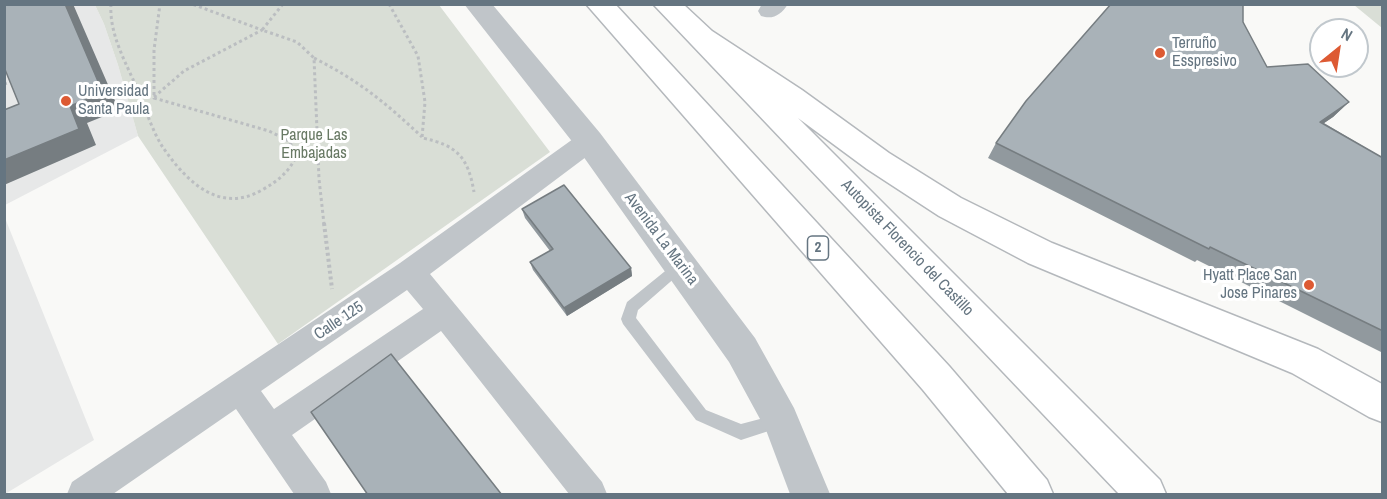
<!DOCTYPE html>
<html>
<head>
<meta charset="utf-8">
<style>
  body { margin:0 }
  #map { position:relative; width:1387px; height:499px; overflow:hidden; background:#f9f9f7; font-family:"Archivo Narrow",sans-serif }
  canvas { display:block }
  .frame { position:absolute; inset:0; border:6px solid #657581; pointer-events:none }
  .north { position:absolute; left:1309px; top:18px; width:60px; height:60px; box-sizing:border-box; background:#fff; border:2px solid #c1c8cd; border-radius:50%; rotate:30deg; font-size:16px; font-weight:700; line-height:24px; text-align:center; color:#657581 }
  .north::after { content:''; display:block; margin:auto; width:21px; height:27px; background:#dd5a33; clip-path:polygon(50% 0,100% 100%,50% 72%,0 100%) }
</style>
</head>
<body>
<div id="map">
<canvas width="1387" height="499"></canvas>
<div class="frame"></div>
<div class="north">N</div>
</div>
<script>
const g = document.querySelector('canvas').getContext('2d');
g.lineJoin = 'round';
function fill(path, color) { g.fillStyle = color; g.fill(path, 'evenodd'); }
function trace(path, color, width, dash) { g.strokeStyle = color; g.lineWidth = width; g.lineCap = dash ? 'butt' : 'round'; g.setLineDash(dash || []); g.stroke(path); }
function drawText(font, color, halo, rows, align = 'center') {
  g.font = font + ' "Archivo Narrow",sans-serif'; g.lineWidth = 6; g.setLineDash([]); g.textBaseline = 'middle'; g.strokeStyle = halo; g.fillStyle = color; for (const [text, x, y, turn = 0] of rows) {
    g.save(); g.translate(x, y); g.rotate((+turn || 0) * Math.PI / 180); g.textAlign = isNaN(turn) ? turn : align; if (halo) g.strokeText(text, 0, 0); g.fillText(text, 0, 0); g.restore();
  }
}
fill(new Path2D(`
  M5,5H95L104,24L118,65L138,136L5,205Z
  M5,218L94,440L5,494H4Z`), '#e7e8e8');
fill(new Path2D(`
  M95,5H439L550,152L278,344L138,136L118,65L104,24Z
  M1354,5H1382V28Z`), '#d9ded6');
const trunk = new Path2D(`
  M586,4H615L949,366L1047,480L1053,494H1008L923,390Z
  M653,4H683L712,31L802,90L889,153L961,198L1052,243L1318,349L1382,384V422L1369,417L1292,373L1028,263L939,216L867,169L798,118L1160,480L1166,494H1119Z`);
trace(trunk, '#b4b8bc', 3);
trace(new Path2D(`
  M111,4C109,33 125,61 136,86C145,106 152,132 164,149C188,183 220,214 262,190C278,181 289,172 297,155L289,141L269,131L154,98V50L160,4
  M283,4L262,30L297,42L314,58L319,179L324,224
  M389,4L418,56L425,102L422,138C457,145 468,157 474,192
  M314,58C359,81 385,102 422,137
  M4,84L14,81
  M154,97L184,71L262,30L192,4`), '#bbbec1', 3, [3, 3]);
trace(new Path2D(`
  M324,223L332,289`), '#bbbec1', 4, [3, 3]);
fill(new Path2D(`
  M680,259L685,261L687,265L685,269L638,310L636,318L706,410L741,424L779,414L784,416L787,421L784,426L741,440L696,420L623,324L621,319L627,302Z`), '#c0c5c9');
fill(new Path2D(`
  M762,4H788C781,15 773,20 761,16L758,11Z
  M589,131L598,134L602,141L598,148L430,274L602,482L607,494H569L441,331L292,435L326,482L331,494H294L236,409L113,494H67L72,482L400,263L580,134ZM407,290L423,309L274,409L261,391Z`), '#c0c5c9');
fill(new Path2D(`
  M464,4H492L600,133L755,338L794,408L830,494H790L766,430L729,362L578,149Z`), '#c0c5c9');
fill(trunk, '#fff');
fill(new Path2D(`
  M1243,22L1267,67L1349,102L1333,117L1324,123L1383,158V353L1197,260L1195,262L988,158L996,143Z
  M522,209L631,268L632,276L567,316L533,270L530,262L550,251L525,218Z`), '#91999e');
fill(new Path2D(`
  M65,4H73L119,110L87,123L96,145L4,185V160L70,106Z
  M1349,102L1333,117L1305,136L1320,122Z
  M631,268L632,276L567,316L564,308Z`), '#767d81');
const building = new Path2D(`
  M4,4H65L103,93L70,106L79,129L4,160V110L19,104L4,67Z
  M1111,4H1243V22L1267,67L1308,64L1349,102L1320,122L1383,158V331L1210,247L1209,249L996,143L1026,101Z
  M564,185L631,268L564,308L530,262L553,249L522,209Z
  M391,354L502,495H368L311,412Z`);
fill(building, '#a9b2b8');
trace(building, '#767d81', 1.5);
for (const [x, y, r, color] of [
  [1160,53,6,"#dd5a33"],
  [66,101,6,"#dd5a33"],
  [1309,285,6,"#dd5a33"]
]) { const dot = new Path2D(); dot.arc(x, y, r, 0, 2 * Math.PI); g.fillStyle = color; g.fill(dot); trace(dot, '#fff', 2); }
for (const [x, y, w] of [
  [818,248,21]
]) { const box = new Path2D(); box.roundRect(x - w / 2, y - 12, w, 24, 4.5); g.fillStyle = '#fff'; g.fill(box); trace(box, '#657581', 1.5); }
drawText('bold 15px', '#657581', null, [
  ["2",818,248]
]);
drawText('16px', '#657581', '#fff', [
  ["Terruño",1172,44],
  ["Esspresivo",1172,62],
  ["Universidad",78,92],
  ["Santa Paula",78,110],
  ["Hyatt Place San",1297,276,"right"],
  ["Jose Pinares",1297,294,"right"]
], 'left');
drawText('16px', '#687964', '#fff', [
  ["Parque Las",314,136],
  ["Embajadas",314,154]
]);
drawText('16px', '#657581', '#fff', [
  ["Avenida La Marina",661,239,53],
  ["Autopista Florencio del Castillo",907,248,46],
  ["Calle 125",339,321,-34]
]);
</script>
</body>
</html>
